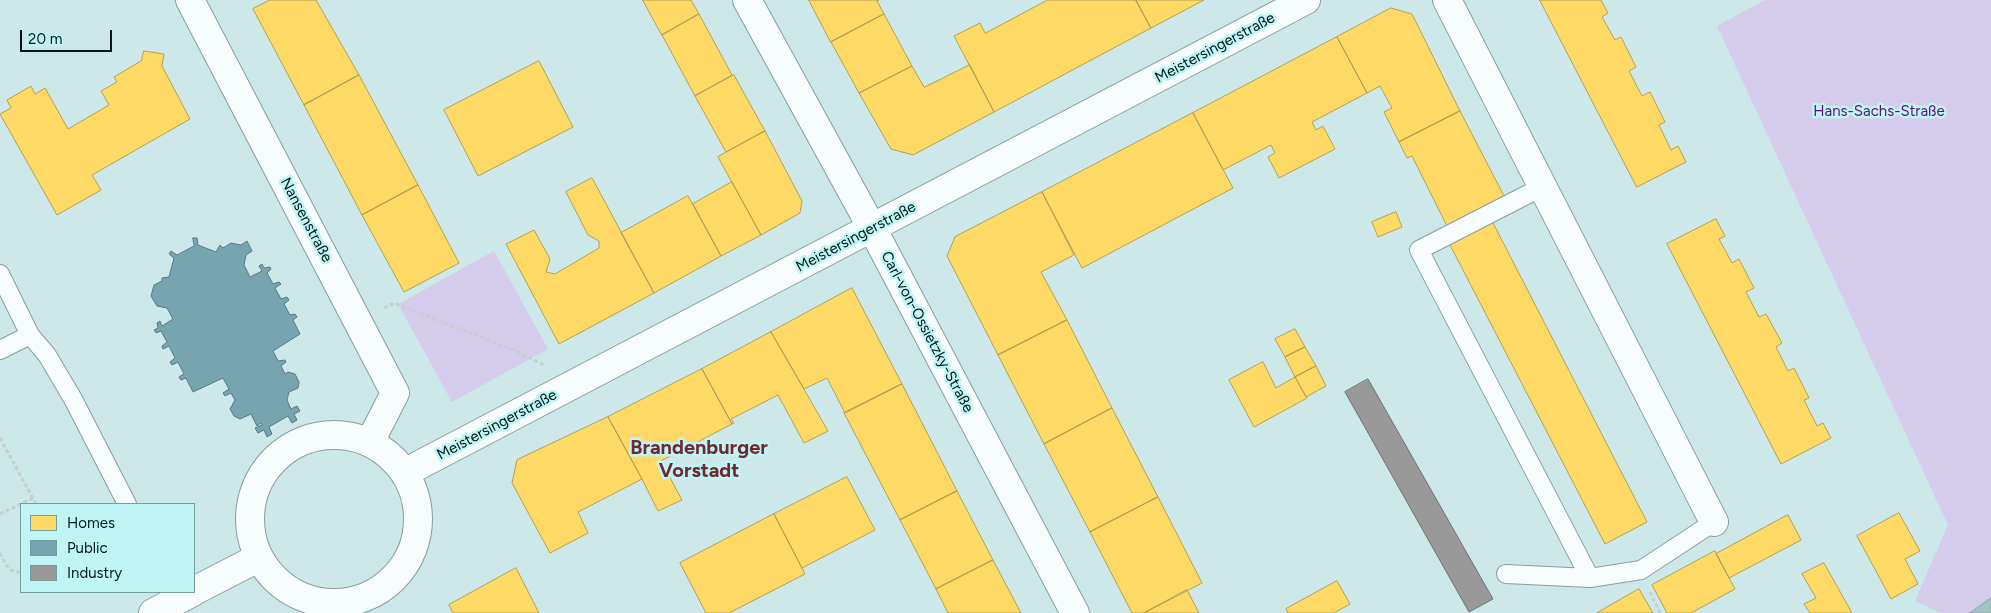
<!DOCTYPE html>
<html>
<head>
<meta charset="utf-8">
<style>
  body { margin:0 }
  #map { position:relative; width:1991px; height:613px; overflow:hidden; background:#cce8e8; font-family:Figtree,sans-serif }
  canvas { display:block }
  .legend { position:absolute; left:20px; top:503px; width:175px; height:90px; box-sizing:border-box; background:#bff5f4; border:1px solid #749d9c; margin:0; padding:6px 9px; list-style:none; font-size:15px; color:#041818 }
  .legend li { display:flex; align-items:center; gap:10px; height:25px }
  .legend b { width:25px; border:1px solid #749d9c }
  .scale { position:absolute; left:20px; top:30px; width:92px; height:22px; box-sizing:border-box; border:2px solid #041818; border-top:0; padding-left:6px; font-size:15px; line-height:18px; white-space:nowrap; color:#041818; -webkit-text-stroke:4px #bff5f4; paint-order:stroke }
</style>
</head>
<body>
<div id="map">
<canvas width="1991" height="613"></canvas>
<ul class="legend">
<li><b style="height:14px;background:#ffd966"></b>Homes</li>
<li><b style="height:14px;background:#76a5af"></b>Public</li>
<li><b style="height:14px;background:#999"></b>Industry</li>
</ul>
<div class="scale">20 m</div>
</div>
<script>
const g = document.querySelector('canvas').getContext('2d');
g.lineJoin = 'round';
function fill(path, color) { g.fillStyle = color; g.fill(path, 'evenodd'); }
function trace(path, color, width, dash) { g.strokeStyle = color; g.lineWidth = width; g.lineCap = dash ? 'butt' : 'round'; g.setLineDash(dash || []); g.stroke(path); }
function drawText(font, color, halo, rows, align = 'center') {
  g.font = font + ' Figtree,sans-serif'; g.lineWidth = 5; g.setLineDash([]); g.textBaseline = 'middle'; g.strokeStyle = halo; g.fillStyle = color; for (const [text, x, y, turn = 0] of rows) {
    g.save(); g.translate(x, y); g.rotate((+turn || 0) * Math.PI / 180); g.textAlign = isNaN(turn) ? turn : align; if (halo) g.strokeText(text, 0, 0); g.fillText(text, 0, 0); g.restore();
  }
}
fill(new Path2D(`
  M1765,0H1991V613H1941L1915,601L1948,525L1717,26Z
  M494,251L548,349L452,402L398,304Z`), '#d4ccea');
const homes = new Path2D(`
  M270,0H316L359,75L304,105L253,9Z
  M643,0H691L699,14L662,35Z
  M809,0H879L877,1L884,14L831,42Z
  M1048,0H1136L1151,28L994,112L954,36L980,23L985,33Z
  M1136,0H1204L1151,28Z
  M1540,0H1601L1608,13L1602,17L1615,40L1621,37L1636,67L1629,71L1642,96L1650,92L1665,122L1659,125L1671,150L1678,146L1686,162L1637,187Z
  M1391,8L1412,14L1460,111L1399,142L1384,112L1392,108L1380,86L1367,93L1337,37Z
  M699,14L732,75L695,96L662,35Z
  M884,14L912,66L859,93L831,42Z
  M1337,37L1367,93L1312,122L1316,130L1323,126L1335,149L1279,178L1268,157L1275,153L1271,145L1223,170L1193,113Z
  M144,51L164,54L162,66L190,119L92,175L101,190L57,215L0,114L11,108L7,100L31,86L35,94L45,88L68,129L109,105L101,91L117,82L114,77L141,61Z
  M539,61L573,127L478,176L444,110Z
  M970,65L994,112L913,155L891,149L859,93L912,66L924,87Z
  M359,75L418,185L362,215L304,105Z
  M734,75L765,131L726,152L695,96Z
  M1460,111L1504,196L1447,226L1412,156L1407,158L1399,142Z
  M1193,113L1233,188L1082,268L1042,192Z
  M765,131L802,201L800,213L761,235L718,157Z
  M592,178L654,293L559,344L506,244L534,230L550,259L546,272L555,274L599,248V241L588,235L566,192Z
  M732,182L761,235L721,256L693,204Z
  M418,185L459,263L404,292L362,215Z
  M1042,192L1074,255L1041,272L1067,320L998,355L947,256L955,237Z
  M688,196L721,256L654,293L621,233Z
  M1396,212L1402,227L1378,237L1372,222Z
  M1716,219L1725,236L1719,239L1732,263L1739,259L1754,288L1746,292L1759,317L1766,314L1782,343L1776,347L1788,371L1794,368L1809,398L1804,400L1817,426L1823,423L1831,438L1781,464L1667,244Z
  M1492,221L1647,522L1605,544L1449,243Z
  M852,288L902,384L845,413L827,378L804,389L771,332Z
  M1067,320L1112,408L1044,444L998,355Z
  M1295,329L1305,347L1285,357L1275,339Z
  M771,332L828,431L804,443L778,395L731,419L734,423L732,424L702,369Z
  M1305,347L1316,366L1295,377L1285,357Z
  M1263,362L1276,388L1295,377L1307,398L1254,427L1229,380Z
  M1316,366L1326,386L1306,397L1295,377Z
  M702,369L732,424L661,461L682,500L658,511L642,479L608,417Z
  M902,384L957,491L900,520L844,413Z
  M1112,408L1158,497L1090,532L1044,444Z
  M608,417L642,479L578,512L588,533L550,553L512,483L517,460Z
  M847,477L875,530L802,568L774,514Z
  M957,491L993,560L936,589L900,520Z
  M1158,497L1202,583L1144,613H1132L1090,532Z
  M1899,513L1920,551L1905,559L1918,584L1891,599L1857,536Z
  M774,514L805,574L729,613H706L680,563Z
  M1788,515L1801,540L1729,578L1716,554Z
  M1715,551L1735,589L1691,613H1667L1652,585Z
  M993,560L1021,613H948L936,589Z
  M1824,563L1852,613H1810L1804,604L1816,598L1802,574Z
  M516,568L539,613H453L449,605Z
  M1337,581L1350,604L1334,613H1288L1286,609Z
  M1639,589L1653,613H1597Z
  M1187,590L1199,613H1144Z`);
fill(homes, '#ffd966');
trace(homes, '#b49f4f', 1);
const public = new Path2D(`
  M193,238H197L198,245L216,252L220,245L223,248L231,243L241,245L247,241L252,251L246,255L244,265L250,277L262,271L259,266L262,264L264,268L270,267L271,269L267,273L273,284L279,282L281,284L275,288L281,299L287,297L289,300L284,304L290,315L295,314L297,317L293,320L300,334L273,351L278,361L285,360L286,362L281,366L285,374L288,372L295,374L299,382L298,388L289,392L287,400L291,409L297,406L300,411L294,414L297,420L292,423L288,416L269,427L272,434L267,437L264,430L258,433L255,428L262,425L261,423L257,426L251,414L240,419L234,416L230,409L235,400L231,393L225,396L223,393L229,389L223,378L193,392L186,378L181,380L179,377L184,374L178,362L172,365L170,362L175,358L169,346L163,349L162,346L167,342L161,331L156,333L154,330L158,328L157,323L160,321L162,326L173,319L167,308L157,306L151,296L154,285L162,281V278L169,277L174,258L169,254L171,251L177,255L194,246Z`);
fill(public, '#76a5af');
trace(public, '#547b82', 1);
const industry = new Path2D(`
  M1368,379L1493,599L1469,612L1345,392Z`);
fill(industry, '#999');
trace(industry, '#6c7272', 1);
const building = new Path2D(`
  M1991,598V613H1970Z`);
fill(building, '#a1c5c5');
trace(building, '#91a7a7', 1);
const service = new Path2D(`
  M1542,187L1419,250L1590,578
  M0,274L30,335L47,355L73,399L127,504
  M0,350L30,335
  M1506,574L1590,578L1641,570L1714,522`);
const minor = new Path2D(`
  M190,0L395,393L370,442
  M747,0L872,228L1075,613
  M1447,0L1714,522
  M250 519a84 84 0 1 1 168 0a84 84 0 1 1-168 0Z
  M406,472L1306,0
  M194,591L258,558
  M153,613L193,592`);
trace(service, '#889e9e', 20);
trace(minor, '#889e9e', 30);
trace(new Path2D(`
  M384,308L394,303L514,350L544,365
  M0,438L36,504
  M0,514L33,498
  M0,553C5,563 8,573 21,572
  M1650,592L1660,613`), '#c6cece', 3, [4, 2.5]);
trace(service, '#f7fcfc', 18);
trace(minor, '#f7fcfc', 28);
drawText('15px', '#041818', '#bff5f4', [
  ["Meistersingerstraße",1215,48,-28],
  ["Nansenstraße",306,220,62],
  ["Meistersingerstraße",856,237,-28],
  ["Carl-von-Ossietzky-Straße",927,332,62],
  ["Meistersingerstraße",497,425,-28]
]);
drawText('15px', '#5f0f78', '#bff5f4', [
  ["Hans-Sachs-Straße",1879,112]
]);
drawText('bold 20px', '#702932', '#bff5f4', [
  ["Brandenburger",699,448],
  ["Vorstadt",699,471]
]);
</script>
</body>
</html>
